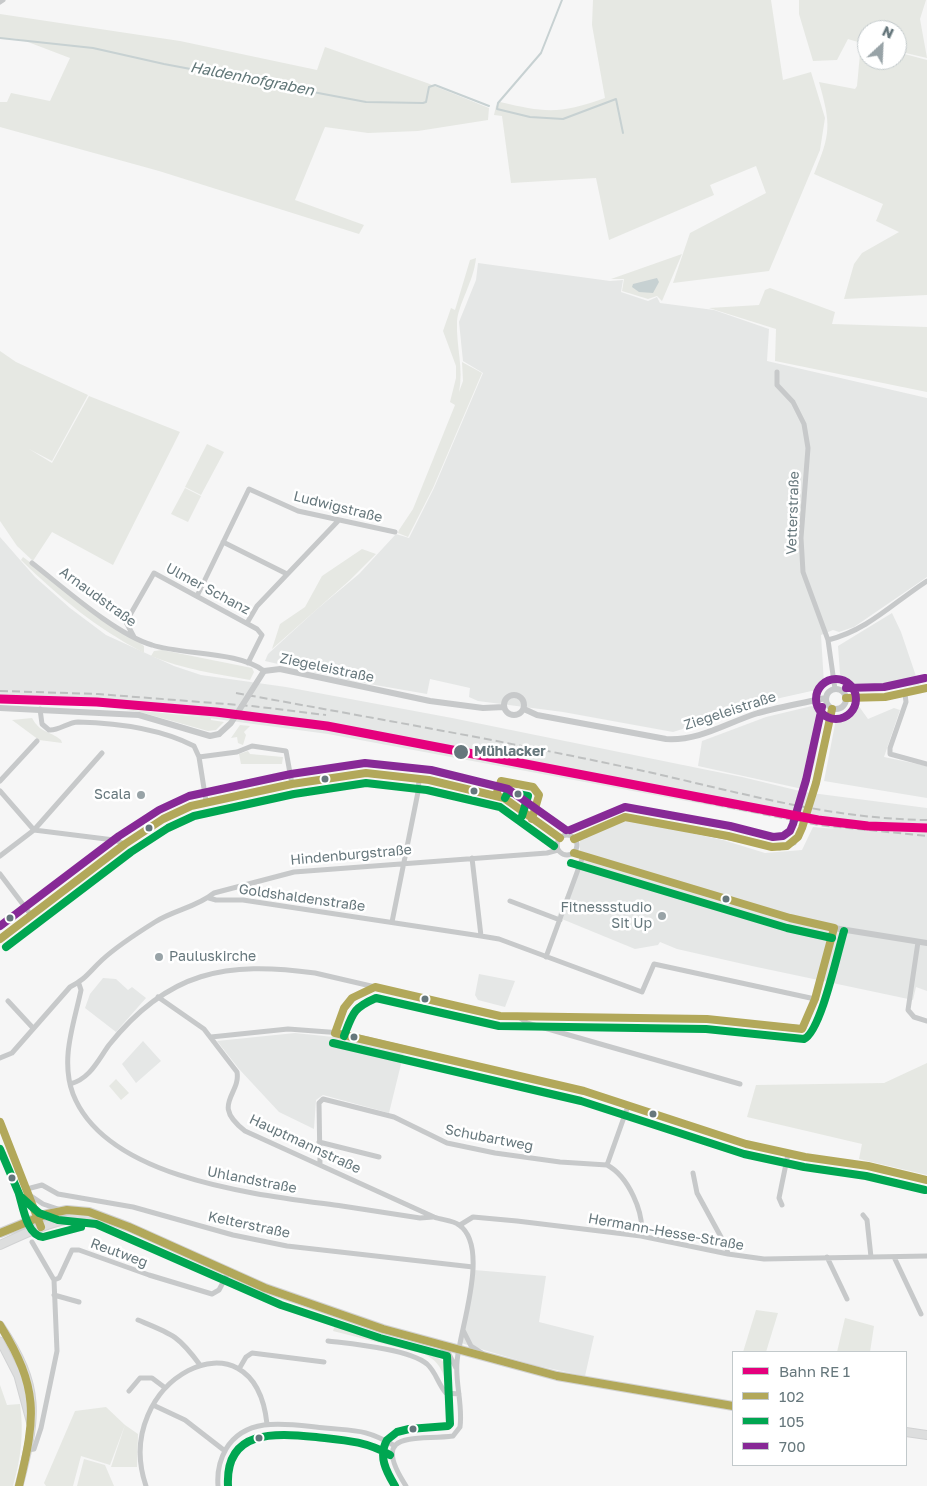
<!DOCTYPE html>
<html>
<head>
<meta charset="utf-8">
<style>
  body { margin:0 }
  #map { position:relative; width:927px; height:1486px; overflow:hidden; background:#f6f6f6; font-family:"Golos Text",sans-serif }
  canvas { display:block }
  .legend { position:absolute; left:732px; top:1351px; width:175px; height:115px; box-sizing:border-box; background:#fff; border:1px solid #c2c9cb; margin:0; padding:6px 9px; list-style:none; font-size:15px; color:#66777c }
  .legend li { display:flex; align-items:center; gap:10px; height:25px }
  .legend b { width:25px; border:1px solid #c2c9cb }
  .north { position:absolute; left:857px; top:20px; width:50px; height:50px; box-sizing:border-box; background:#fff; border:1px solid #c2c9cb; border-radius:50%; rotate:25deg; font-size:14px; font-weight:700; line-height:20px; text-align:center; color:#66777c }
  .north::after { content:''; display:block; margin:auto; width:18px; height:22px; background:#98a3a7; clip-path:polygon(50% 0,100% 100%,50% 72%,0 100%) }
</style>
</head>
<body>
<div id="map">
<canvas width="927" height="1486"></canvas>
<ul class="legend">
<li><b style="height:6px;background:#e5007d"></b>Bahn RE 1</li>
<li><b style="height:6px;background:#b2a85a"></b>102</li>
<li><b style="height:6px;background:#00a651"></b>105</li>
<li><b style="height:6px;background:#872996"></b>700</li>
</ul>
<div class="north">N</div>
</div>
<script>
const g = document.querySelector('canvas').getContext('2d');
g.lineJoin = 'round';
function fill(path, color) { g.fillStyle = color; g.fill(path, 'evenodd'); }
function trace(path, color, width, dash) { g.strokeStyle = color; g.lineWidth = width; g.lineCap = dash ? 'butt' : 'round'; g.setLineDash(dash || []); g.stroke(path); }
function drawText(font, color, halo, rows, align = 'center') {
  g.font = font + ' "Golos Text",sans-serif'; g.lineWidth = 5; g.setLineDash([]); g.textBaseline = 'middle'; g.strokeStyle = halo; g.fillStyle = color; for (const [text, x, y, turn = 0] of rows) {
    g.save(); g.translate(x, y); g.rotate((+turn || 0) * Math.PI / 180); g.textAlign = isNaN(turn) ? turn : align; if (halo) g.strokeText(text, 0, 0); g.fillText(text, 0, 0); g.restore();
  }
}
fill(new Path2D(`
  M478,263L610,281L623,280L621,292L648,301L657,297L660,303L714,310L769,329L767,361L927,398V577L854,627L839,632L833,630L821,635L824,684L816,690L780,698L673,732L563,712L478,701L469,697L470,688L430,679L427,694L352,681L265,661L268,654L316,610L359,574L396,534L409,538L434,488L483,373L463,361L459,322L476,280Z
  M0,537L35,577L70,608L106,635L174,666L201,675L286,687L452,718L742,777L804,792L927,808V991L916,987L913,1000L752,966L677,949L660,942L658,945L635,949L557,917L580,862V839L626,819L723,840L765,853L802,850L813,827L836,829L328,734L164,712L55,703H0Z
  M892,613L901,632L919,685L856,691L840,674L838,646Z
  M858,705L868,719L894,708L900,710L884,757L927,766V798L824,781L836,719Z
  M812,706L824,713L815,762L807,790L698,766L702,741L766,717Z
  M479,974L515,981L505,1007L478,1000L475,995Z
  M103,978L116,979L128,990L132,987L146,998L116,1032L85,1008L90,994Z
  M295,1033L343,1038L404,1052L389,1113L323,1095L316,1100L314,1129L279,1112L239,1069L217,1041Z
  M143,1041L161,1061L136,1083L122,1064Z
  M474,1270L546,1276L539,1322L594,1336L585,1376L534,1365L461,1343Z`), '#e5e7e6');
fill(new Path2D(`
  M593,0H771L783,80L811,72L825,118L820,150L769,271L673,283L690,233L766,193L756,166L710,185L714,195L609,240L596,178L511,183L502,116L494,115L496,106L500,102C546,113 560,114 605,98L592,25Z
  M799,0H926L920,19L927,58L897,51V30H867V44L861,43L867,45V60H897V52L927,60V295L844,299L854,264L862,253L899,232L876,221L883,204L814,174C831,133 831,125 819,82L855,89L857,86L861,43L848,39L837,60L813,61L799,14Z
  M0,14L180,41L317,70L325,47L427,83L489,108L488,120L418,131L368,133L325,127L295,200L364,225L359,234L159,171L0,127V102H7L11,93L50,101L70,58L20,39L0,38Z
  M682,254L662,301L657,296L648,299L622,291L624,279H611Z
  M476,258C474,281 458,304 457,322C456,346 464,369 459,392L463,381L462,362L482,373L433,488L408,537L398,533L399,530L413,509L455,405L450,402L456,378V366L443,331L451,308L455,310L470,260Z
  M770,288L835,312L832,324L927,327V392L775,361L776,329L709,308L759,305L765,290Z
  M0,351L16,362L88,395L52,461L29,449L52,463L89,396L180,432L113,565L52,532L33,561L17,546L0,521Z
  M207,444L224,452L201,495L185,487Z
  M185,488L201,496L188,522L171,514Z
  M362,549L376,554L350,580L272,649L280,624L305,607L322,576Z
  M23,557L144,646V653C95,627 61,599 21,560Z
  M162,650L252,668L254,672L250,680C216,674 183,669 151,656L154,651Z
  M104,707L211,718V720L224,722L216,730L208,731L140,712Z
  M32,718C41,734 49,730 61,740L62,743L39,740L12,720Z
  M240,725L250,726L244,732L246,735L243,745L238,743L237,737L231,738Z
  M248,751L250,754L283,757L282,764H241L239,754Z
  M927,1063V1175L859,1159L862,1144L747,1117L756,1085L884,1083Z
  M116,1079L129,1093L121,1100L109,1086Z
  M756,1310L778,1313L766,1352H743Z
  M845,1318L874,1326L870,1352H837Z
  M335,1325L433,1354L445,1363L450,1386L447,1385C442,1370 439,1361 424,1354L333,1331Z
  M0,1385L7,1405L20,1404C24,1432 21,1459 13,1486H0Z
  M106,1407L125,1425L110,1465L81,1456L73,1486H46L44,1483L75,1411Z
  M125,1425L138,1434L137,1467H111Z
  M84,1459L105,1465L114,1486H77Z`), '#e6e8e3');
fill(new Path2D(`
  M657,278L659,282L653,293L639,292L632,287L633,284Z`), '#c7d1d2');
trace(new Path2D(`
  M562,0L541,53L498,103L497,109L530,117L563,119L616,99L623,133
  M0,38L93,48L164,64L366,102L423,103L426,102L429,87L435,85L489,106`), '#c7d1d2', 2);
const secondary = new Path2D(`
  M0,1325C42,1387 37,1416 19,1486
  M0,1341L18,1376L31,1424`);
const primary = new Path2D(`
  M0,1233L47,1214L67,1210L89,1212L129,1227L265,1288L383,1329L557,1376L733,1406
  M0,1245C33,1230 63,1214 100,1219
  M906,1432L927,1435`);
trace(secondary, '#d1d2d3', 9);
trace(primary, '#d1d2d3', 10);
trace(new Path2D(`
  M0,2L3,0
  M777,372V385L793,402L804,424L808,448L801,538L803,572L828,640L835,689
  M223,542L287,574
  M32,563C64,588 115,634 152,645C182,655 239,651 264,671
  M197,596L249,489L298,511L395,532
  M247,623L257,606L338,521
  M134,637L126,622L154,573L257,629L262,635L248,663
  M828,640C868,630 893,603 927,581
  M905,694L906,702L890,748V754L927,764
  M40,709L42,724L49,730C59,731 68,722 78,722C118,723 159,728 194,746L199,757L206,801
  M199,757L237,752L252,746L286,751L292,784
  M0,781L37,741
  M816,783L832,709
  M0,791L34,830L114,840L125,844
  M557 845a10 10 0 1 1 20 0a10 10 0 1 1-20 0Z
  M574,839L625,817L780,848L794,843L802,828
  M0,856L34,830L102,753
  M472,858L481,936L499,939L642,992L654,964L815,999
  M0,874L31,915
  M209,898L216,900H243L481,936
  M510,901L560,920
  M392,922L418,792L419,780
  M0,939L125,844L163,819L191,806L292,784L366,773L429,780L504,798L560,838
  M918,942L908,1010L914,1017L927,1021
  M546,957L583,856
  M79,984L81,990C74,1024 60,1059 73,1094C107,1181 262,1195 342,1206C368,1210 394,1214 420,1218L433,1217
  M158,997L204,1029L237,1072C241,1095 210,1104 245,1131L434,1217C441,1220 453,1220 459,1225C491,1247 459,1331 457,1362C455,1383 463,1405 460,1427L453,1436C414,1441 369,1429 406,1486
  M8,1001L33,1028
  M519,1017L527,1023L740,1084
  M335,1033C340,1010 352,994 375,987
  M211,1037L288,1029L342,1033L584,1091L746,1144L805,1157L868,1166L927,1180
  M0,1058L12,1053L70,987C86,979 89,972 102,960C116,947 139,932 155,922C174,910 197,907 214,893L294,872L547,853L558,850
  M70,1084C90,1079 98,1060 109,1045C168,971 226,961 315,973L500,1016L707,1019L804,1028L815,999L834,928L790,918L574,853
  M628,1106L607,1165C628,1176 645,1213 641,1236
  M0,1122L37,1217
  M319,1142L379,1157
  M320,1165L319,1103L323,1099L394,1117L447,1143L495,1153L560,1162L607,1165
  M693,1173L697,1193L727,1248L728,1254
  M27,1189L42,1185L58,1194L133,1207L233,1235L287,1246L473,1267
  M31,1196L43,1204L61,1210
  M782,1205L779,1198L788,1154
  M863,1215L867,1220L871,1257
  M460,1225L473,1217L517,1221L641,1236L728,1254L764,1259L927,1256
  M827,1257L847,1299
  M894,1257L921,1314
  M54,1280L59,1278L72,1250H79L149,1275L212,1294L219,1290L228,1273
  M54,1295L79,1302
  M138,1320C172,1334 178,1335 200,1365
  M463,1330L471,1346L482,1353
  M328,1341C352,1344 409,1349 427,1364C436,1372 438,1384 446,1393L459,1394
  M441,1347L448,1352L456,1368
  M239,1369L246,1357L252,1353L324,1362
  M129,1391L140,1378H152L164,1387
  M153,1405L185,1420L225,1451
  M28,1450L34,1449L41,1428L57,1351L54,1280L32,1242
  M146,1486C110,1381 254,1304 267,1424
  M218,1486C217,1473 219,1461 226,1449C247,1414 292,1425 325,1428C357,1431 366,1429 395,1446`), '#c7c9ca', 5);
trace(new Path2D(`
  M264,671L280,669L430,701L483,708L504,707
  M826 699a10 10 0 1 1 20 0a10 10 0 1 1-20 0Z
  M504 705a10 10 0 1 1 20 0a10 10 0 1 1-20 0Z
  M846,698L885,697L927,688
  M0,708L139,715L210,736L219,734
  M524,709L537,715L666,739C700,741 726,723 758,713C780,707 803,703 826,698
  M834,928L927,943`), '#c7c9ca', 6);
trace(secondary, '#dddede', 7);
trace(primary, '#dddede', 8);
trace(new Path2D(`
  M0,691L98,694L252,706L326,715
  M236,693C367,717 499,740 630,768C728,789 825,819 927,820
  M692,800L819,825L927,836`), '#bec0c0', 2, [8, 4]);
trace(new Path2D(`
  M802,828L816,783`), '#c7c9ca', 5);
trace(new Path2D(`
  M219,734L231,723L264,671`), '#c7c9ca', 6);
trace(new Path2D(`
  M846,698L885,697L927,688
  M496,795L501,781L533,787L539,795L532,819
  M574,839L625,817L728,836L772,847L787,846L798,837L802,828L816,783L832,709
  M574,853L790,918L834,928
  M0,939L125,844L163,819L191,806L292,784L366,773L429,780L504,798L560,838
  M335,1033L584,1091L746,1144L805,1157L868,1166L927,1180
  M335,1033L344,1008L352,998L375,987L500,1016L707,1019L802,1029L815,999L834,928
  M0,1122L41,1227
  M0,1233L47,1214L67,1210L89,1212L129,1227L265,1288L383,1329L557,1376L733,1406
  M0,1325C39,1388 36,1416 19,1486`), '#b2a85a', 8);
trace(new Path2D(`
  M505,798L508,792L528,796L522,816
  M571,863L787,928L832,938
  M6,947L131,852L168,828L194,816L294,794L366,783L427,790L500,807L554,846
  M344,1036C353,1013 353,1008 376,998L499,1026L706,1029L804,1039C821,1032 838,950 844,931
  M333,1043L581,1101L744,1154L804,1167L866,1176L925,1190
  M0,1149L20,1196L39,1213L58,1220L96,1224L281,1305L380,1338L447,1356L450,1424L448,1426L409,1429L397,1432L387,1440C378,1456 386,1471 395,1486
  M19,1194C23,1207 27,1236 43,1237L81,1227
  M228,1486C225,1429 275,1433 316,1437C343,1440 366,1441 390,1455`), '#00a651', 8);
trace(new Path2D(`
  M816 699a20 20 0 1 1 40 0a20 20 0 1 1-40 0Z
  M846,688L884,687L925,678
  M570,830L625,807L730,826L773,837L783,836L790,831L793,824L806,780L822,707
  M0,926L119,836L159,810L189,796L291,774L365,763L431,770L508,789L566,830`), '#872996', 8);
trace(new Path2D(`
  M0,699L97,702L216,712L327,726L818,820L868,826L927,828`), '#e5007d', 9);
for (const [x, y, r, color] of [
  [461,752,8,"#66777c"],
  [325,779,4.5,"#66777c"],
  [474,791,4.5,"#66777c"],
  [518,794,4.5,"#66777c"],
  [141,795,5,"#98a3a7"],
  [149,828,4.5,"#66777c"],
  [726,899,4.5,"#66777c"],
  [662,916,5,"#98a3a7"],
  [10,918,4.5,"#66777c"],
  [159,957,5,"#98a3a7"],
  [425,999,4.5,"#66777c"],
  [354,1037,4.5,"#66777c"],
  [653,1114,4.5,"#66777c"],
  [12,1178,4.5,"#66777c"],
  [413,1429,4.5,"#66777c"],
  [259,1438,4.5,"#66777c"]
]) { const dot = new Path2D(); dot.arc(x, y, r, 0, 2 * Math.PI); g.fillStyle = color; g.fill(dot); trace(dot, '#fff', 2); }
drawText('14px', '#66777c', '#fff', [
  ["Ludwigstraße",338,507,14],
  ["Vetterstraße",793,513,-88],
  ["Ulmer Schanz",208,589,28],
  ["Arnaudstraße",98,597,36],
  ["Ziegeleistraße",327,668,12],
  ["Ziegeleistraße",730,711,-18],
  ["Hindenburgstraße",351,855,-5],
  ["Goldshaldenstraße",302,898,8],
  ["Schubartweg",489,1138,11],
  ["Hauptmannstraße",305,1144,25],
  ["Uhlandstraße",252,1180,11],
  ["Kelterstraße",249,1225,12],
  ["Hermann-Hesse-Straße",666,1232,10],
  ["Reutweg",119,1253,20]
]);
drawText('bold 14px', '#66777c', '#fff', [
  ["Mühlacker",474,752]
], 'left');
drawText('14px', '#66777c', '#fff', [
  ["Scala",131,795],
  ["Fitnessstudio",652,908],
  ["Sit Up",652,924],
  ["Pauluskirche",169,957,"left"]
], 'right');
drawText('italic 15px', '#607677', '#fff', [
  ["Haldenhofgraben",252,79,11]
]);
</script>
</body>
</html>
